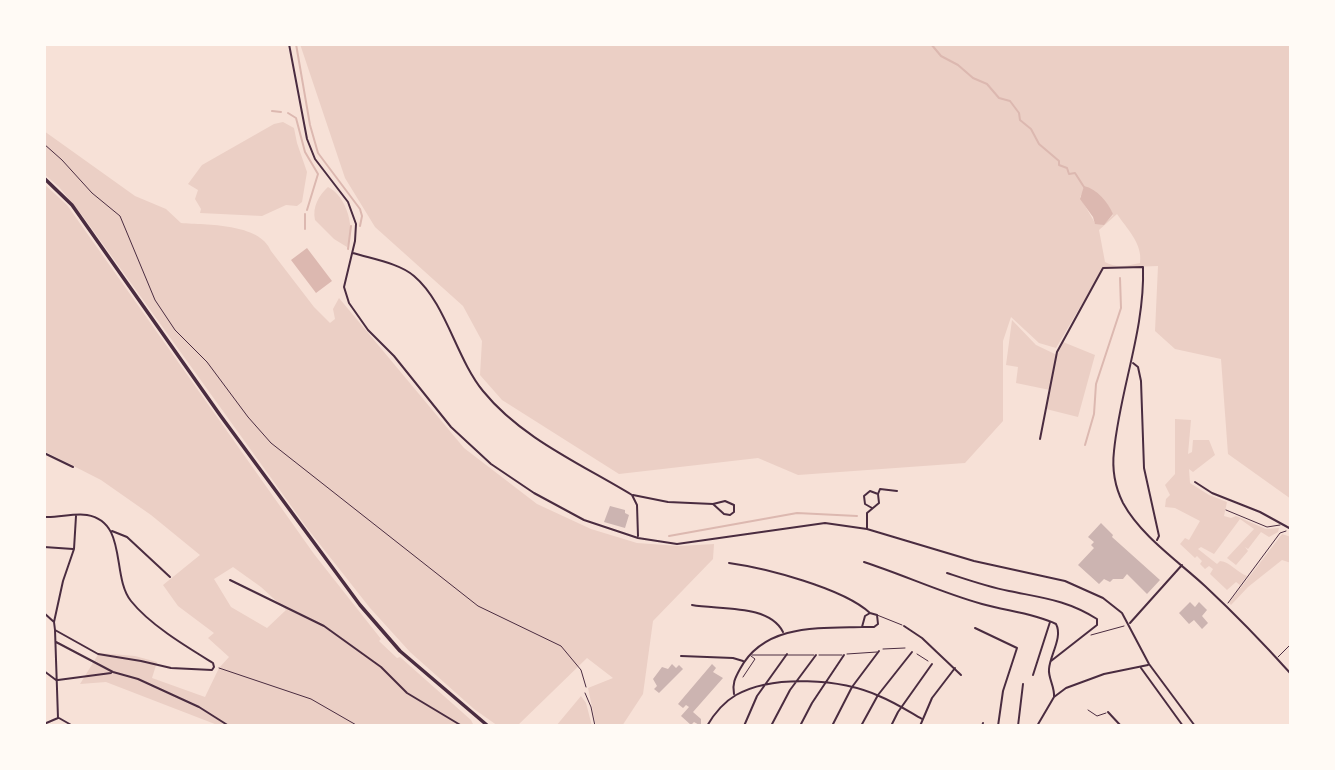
<!DOCTYPE html>
<html>
<head>
<meta charset="utf-8">
<style>
  body { margin:0 }
  #map { position:relative; width:1335px; height:770px; overflow:hidden; background:#f7e1d7; font-family:"PT Sans Narrow",sans-serif }
  canvas { display:block }
  .frame { position:absolute; inset:0; border:46px solid #fffaf5; pointer-events:none }
</style>
</head>
<body>
<div id="map">
<canvas width="1335" height="770"></canvas>
<div class="frame"></div>
</div>
<script>
const g = document.querySelector('canvas').getContext('2d');
g.lineJoin = 'round';
function fill(path, color) { g.fillStyle = color; g.fill(path, 'evenodd'); }
function trace(path, color, width, dash) { g.strokeStyle = color; g.lineWidth = width; g.lineCap = dash ? 'butt' : 'round'; g.setLineDash(dash || []); g.stroke(path); }
fill(new Path2D(`
  M300,44H1291V499L1228,454L1221,359L1175,349L1155,331L1158,266L1103,268L1056,348L1039,343L1011,317L1003,341V421L965,463L798,475L758,458L619,474L502,400L480,375L482,341L463,306L375,227L345,178ZM1083,192C1098,196 1107,200 1113,215L1104,224L1095,223L1080,197ZM1117,214C1127,229 1143,244 1140,263C1128,266 1115,268 1105,262L1099,230Z
  M283,122L294,128L297,143L307,172L302,202L297,206L286,205L262,216L200,213L201,209L195,199L198,190L188,184L202,165L274,124Z
  M44,131L135,196L166,209L181,223C206,225 260,223 271,251L314,307L330,323L335,319L333,309L339,298L464,448L537,504L591,529L637,543L679,546L714,544L713,559L653,621L643,694L622,726H596L588,688L613,678L587,658L517,726H498L474,709L410,652L370,608L307,528L82,215L59,187L44,174Z
  M44,184L67,205L314,554L381,639L379,641L397,658L400,657L471,720L474,726H220L106,682L80,684L99,653L135,656L157,662L152,678L205,697L219,668L229,657L208,638L214,633L178,606L163,585L200,555L151,515L101,480L44,451ZM233,567L261,587L286,610L267,628L231,607L214,579Z
  M328,187C347,196 356,230 347,247L334,239L315,220C312,207 319,195 328,187Z
  M1012,320L1036,345L1057,355L1063,342L1095,355L1078,417L1046,409L1050,390L1016,383L1018,367L1006,365Z
  M1175,419L1191,420L1188,454L1192,452L1193,440H1209L1215,455L1193,472L1189,469L1190,483L1209,495L1227,502L1224,516L1231,518L1236,516L1266,529L1279,528L1278,532L1269,537L1261,532L1248,549L1245,547L1248,551L1236,565L1227,558L1254,529L1240,519L1214,554L1201,547L1198,549L1217,564L1220,561C1231,562 1236,572 1247,576L1240,585L1236,582L1227,590L1210,574L1213,569L1209,566L1205,569L1200,564L1202,561L1197,556L1195,558L1180,544L1185,538L1189,540L1200,521L1175,508L1165,507L1166,499L1170,495L1165,485L1175,474Z
  M1282,534L1291,537V563L1282,560L1248,587L1231,605L1229,603Z
  M581,696L586,703L592,726H556Z`), '#ebcfc5');
fill(new Path2D(`
  M1084,186C1097,189 1108,202 1113,214L1104,225L1095,224L1093,217L1080,199Z
  M307,248L332,281L316,293L291,260Z`), '#dcb8b0');
trace(new Path2D(`
  M296,44L310,125L318,153L360,209L362,216L360,226
  M931,44L941,56L958,65L973,78L987,84L999,98L1010,101L1019,113L1020,120L1031,129L1039,144L1059,161V165L1067,168L1069,174L1075,173L1084,187
  M272,111L281,112
  M288,113L296,118L305,152L318,174L307,210
  M305,229V214
  M348,249L351,226
  M1085,445L1094,414L1096,384L1121,308L1120,278
  M669,536L797,513L857,516`), '#dcb8b0', 2);
fill(new Path2D(`
  M610,506L625,510V513L629,515L625,528L604,522Z
  M1101,523L1113,535L1112,537L1160,580L1147,594L1127,574L1123,579H1113L1110,582L1104,579L1099,584L1078,565L1094,548L1091,545L1094,542L1088,537Z
  M1190,602L1195,607L1199,602L1207,610L1202,616L1208,623L1202,629L1194,620L1189,624L1179,613Z
  M672,664L676,668L679,665L683,669L659,693L654,689L657,686L653,679L662,667L668,669Z
  M712,664L716,668L713,672L723,678L693,712L701,719V726L694,722L691,725L681,716L689,707L686,705L683,708L678,704Z`), '#ccb4b1');
trace(new Path2D(`
  M44,144L62,160L92,193L120,216L155,300L175,330L207,362L248,417L271,443L478,606L561,646L581,670L586,687
  M1228,603L1280,533L1286,531
  M1091,635L1124,626
  M883,649L905,648
  M917,654L928,661
  M219,668L311,699L358,726`), '#4a2c40', 1);
trace(new Path2D(`
  M1226,510L1267,527L1280,525
  M877,615L902,625
  M847,654L877,652
  M752,655H814
  M819,655H842
  M1278,657L1291,644
  M743,677L755,659L751,656
  M585,693L591,707L595,726
  M1088,710L1097,716L1106,713`), '#4a2c40', 1);
trace(new Path2D(`
  M289,44L307,139L315,159L348,202L356,224L355,241L344,287L349,303L368,330L394,356L451,427L491,464L534,493L584,520L638,538L677,544L825,523L867,529L974,561L1065,581L1103,598L1122,613L1149,664L1195,726
  M353,253C372,259 399,263 414,276C446,303 456,358 483,391C521,438 581,464 632,495L637,505L638,536
  M1133,363L1138,367L1141,381L1144,468L1159,536L1157,540
  M1040,439L1057,352L1103,268L1143,267C1145,330 1120,389 1114,451C1112,468 1115,487 1123,503C1141,536 1178,561 1205,586C1235,614 1264,644 1291,674
  M44,453L73,467
  M1195,482L1212,493L1260,512L1291,529
  M633,495L668,502L713,504
  M725,501L734,505V512L730,515L724,514L713,504Z
  M872,508L865,504L864,496L870,491L878,494L880,489L897,491
  M44,517C58,518 73,513 87,515C128,522 111,576 131,601C150,625 187,647 213,663L214,667L212,670L171,668L141,661L98,654L55,630
  M867,528V513L879,503L878,494
  M112,531L127,537L170,577
  M44,547L73,549
  M864,562C904,575 942,593 982,604C1006,611 1033,613 1056,624C1063,637 1050,655 1049,669C1048,678 1055,687 1054,697
  M729,563C765,568 843,588 870,613
  M947,573C968,580 988,587 1009,591C1043,598 1067,600 1097,619V625L1051,661
  M230,580L324,626L381,667L407,693L462,726
  M692,605C720,610 769,604 783,632
  M44,613L54,622L55,630L58,718
  M870,613L877,615L878,624L874,627H862L865,616Z
  M54,622L63,581L74,549L76,516
  M1130,623L1182,565
  M904,626L922,638L961,675
  M975,628L1017,648L1003,691L998,726
  M56,642L113,672L138,679L199,707L229,726
  M681,656L733,658L743,661
  M1141,668L1183,726
  M44,671L56,680
  M1033,675L1050,622
  M58,680L111,673
  M734,694C732,684 735,678 740,669C764,624 818,628 862,627
  M1108,712L1121,726
  M59,718L73,726
  M44,724L58,718
  M707,726C714,714 724,702 736,695C773,674 842,679 879,696C894,702 908,711 922,719
  M744,726L757,696L787,654
  M771,726L790,690L816,655
  M800,726L812,703L844,655
  M832,726L852,687L879,651
  M861,726L878,695L912,652
  M891,726L898,712L932,664
  M920,726L932,698L955,668
  M982,726L983,723
  M1018,726L1023,684
  M1037,726L1054,697L1066,688L1104,674L1148,665`), '#4a2c40', 2);
trace(new Path2D(`
  M44,178L72,205L220,415L360,605L400,651L488,726`), '#4a2c40', 3.5);
</script>
</body>
</html>
